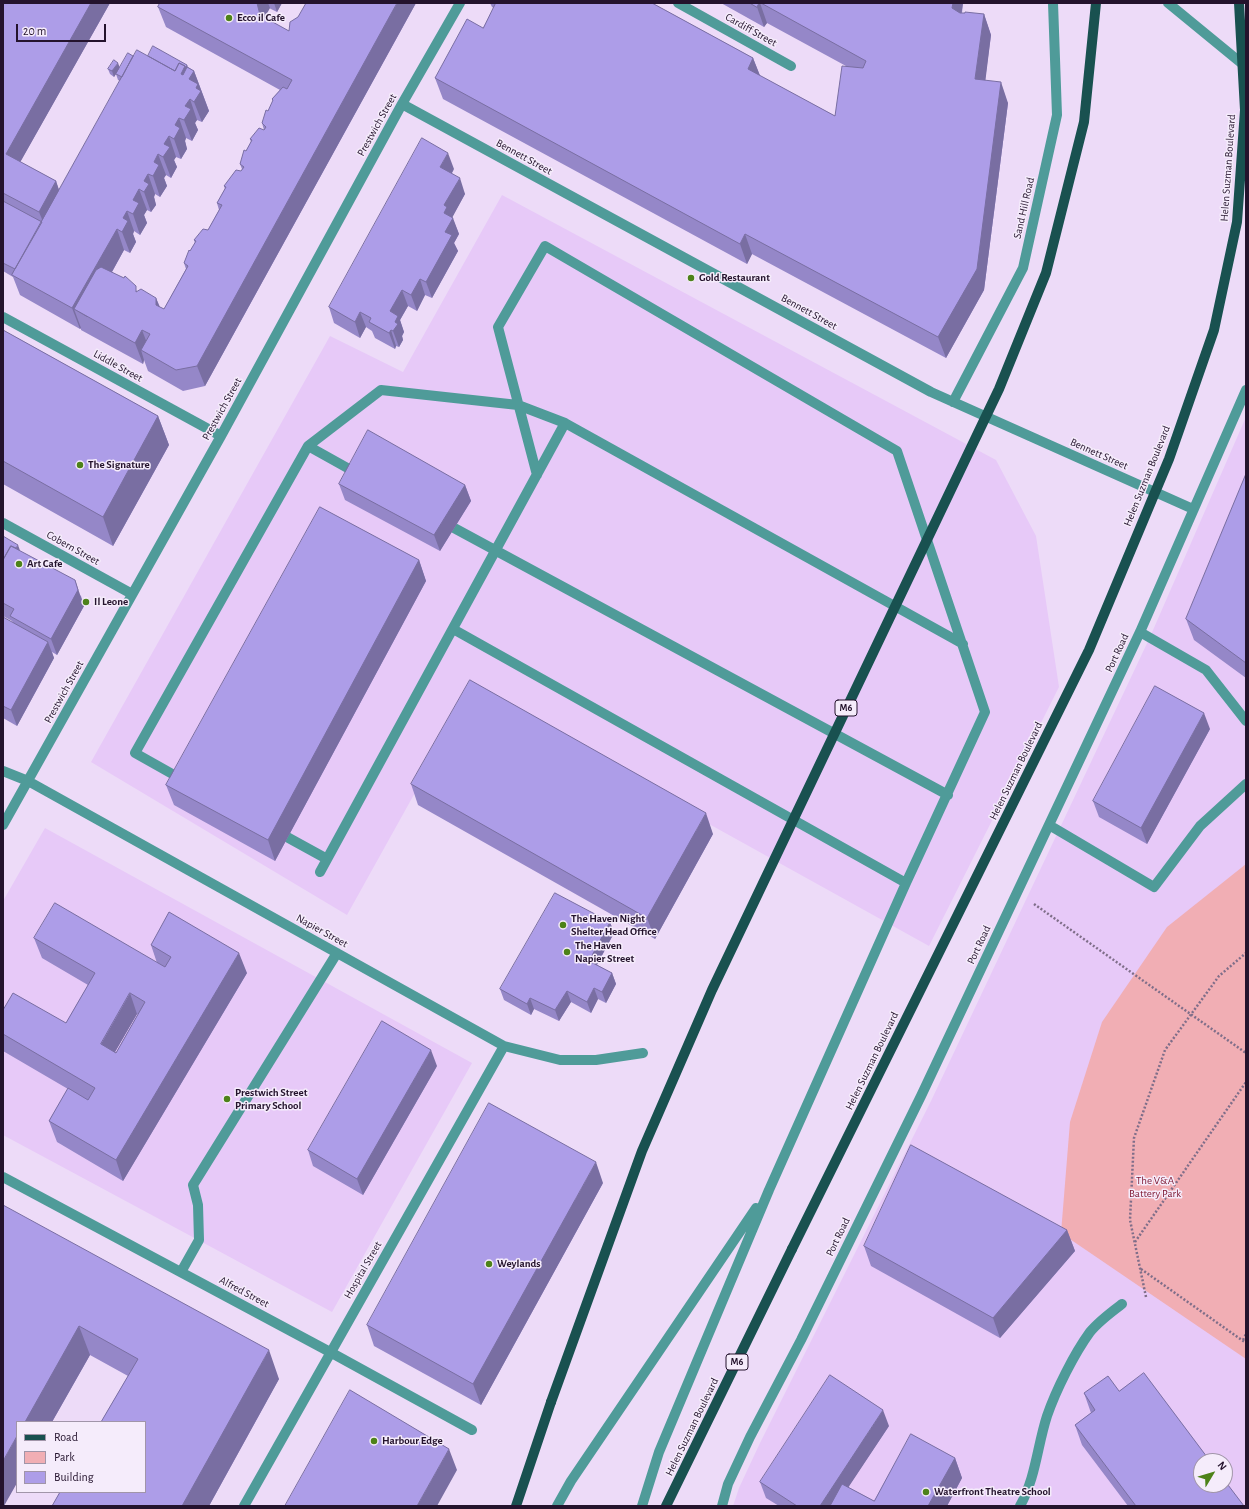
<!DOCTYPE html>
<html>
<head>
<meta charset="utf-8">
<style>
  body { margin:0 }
  #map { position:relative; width:1249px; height:1509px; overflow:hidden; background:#eddbf8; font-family:"Alegreya Sans",sans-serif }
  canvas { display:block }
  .frame { position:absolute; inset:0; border:4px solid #24132d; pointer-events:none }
  .legend { position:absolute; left:16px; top:1421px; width:130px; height:72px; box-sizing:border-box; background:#f5ecfb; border:1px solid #a195a9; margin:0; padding:5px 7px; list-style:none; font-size:12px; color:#24132d }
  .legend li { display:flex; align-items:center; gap:8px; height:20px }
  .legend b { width:20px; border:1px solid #a195a9 }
  .north { position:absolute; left:1193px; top:1453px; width:40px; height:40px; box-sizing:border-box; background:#f5ecfb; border:1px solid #a195a9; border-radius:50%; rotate:52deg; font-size:11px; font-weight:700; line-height:16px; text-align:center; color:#24132d }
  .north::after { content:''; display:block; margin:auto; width:14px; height:18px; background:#4d8219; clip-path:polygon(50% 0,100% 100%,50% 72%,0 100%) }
  .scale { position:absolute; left:16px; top:24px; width:90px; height:18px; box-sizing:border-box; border:2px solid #24132d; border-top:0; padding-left:5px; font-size:12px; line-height:14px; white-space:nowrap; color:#24132d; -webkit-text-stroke:3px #f5ecfb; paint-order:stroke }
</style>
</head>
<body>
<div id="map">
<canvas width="1249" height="1509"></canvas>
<div class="frame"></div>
<ul class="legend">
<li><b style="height:5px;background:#195150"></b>Road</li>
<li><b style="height:11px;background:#f1aeb4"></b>Park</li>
<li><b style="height:11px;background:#ad9de8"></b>Building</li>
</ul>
<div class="north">N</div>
<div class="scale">20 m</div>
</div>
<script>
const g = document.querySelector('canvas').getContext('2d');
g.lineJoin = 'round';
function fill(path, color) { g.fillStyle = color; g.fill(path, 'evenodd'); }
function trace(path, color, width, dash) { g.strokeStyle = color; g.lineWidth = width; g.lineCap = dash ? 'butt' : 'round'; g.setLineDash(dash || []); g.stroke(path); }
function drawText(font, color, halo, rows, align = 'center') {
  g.font = font + ' "Alegreya Sans",sans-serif'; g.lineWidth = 3; g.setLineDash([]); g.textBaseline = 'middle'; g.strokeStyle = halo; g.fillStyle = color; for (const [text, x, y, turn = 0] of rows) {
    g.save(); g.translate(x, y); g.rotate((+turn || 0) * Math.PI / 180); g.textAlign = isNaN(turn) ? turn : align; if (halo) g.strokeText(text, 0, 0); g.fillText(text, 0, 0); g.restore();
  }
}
fill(new Path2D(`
  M502,195L996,460L1036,536L1059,687L929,946L471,692L347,915L91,762L330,336L403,372Z
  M1246,417V1506H733L739,1488L760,1443L931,1101L1150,637ZM1201,1461H1225V1485H1201Z
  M45,828L472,1063L332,1312L3,1135V901Z`), '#e7c9f8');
fill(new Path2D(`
  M1246,864V1359L1061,1233L1070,1122L1102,1022L1167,927Z`), '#f1aeb4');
trace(new Path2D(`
  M1034,904L1246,1053
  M1135,1242L1246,1082
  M1141,1269L1246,1343
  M1146,1297L1130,1220L1134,1138L1165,1050L1219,976L1246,953
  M1243,1340L1246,1334`), '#7f6e89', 2.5, [2, 2]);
trace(new Path2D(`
  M678,3L791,66
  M1168,3L1246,67
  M402,104L931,392L1193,509
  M3,317L221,436
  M953,402L1023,268L1057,115L1053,3
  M308,446L360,475
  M537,475L498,327L545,246L897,451L985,712L906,883L769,1190L659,1452L642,1506
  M443,522L948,795
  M3,523L132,594
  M453,629L906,883
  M1140,632L1206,670L1246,721
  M3,771L28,781L504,1046L560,1060H596L643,1053
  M183,780L135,753L308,446L381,390L518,405L565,423
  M3,825L221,436L402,104L460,3
  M1049,825L1154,887L1200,826L1246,784
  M276,831L327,859
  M320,872L565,423L963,644
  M3,1177L330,1352L472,1430
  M181,1272L199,1240L198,1205L193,1185L337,953
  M244,1506L504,1046
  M557,1506L571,1481L756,1208
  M722,1506L728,1484L750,1437L801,1340L921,1096L1140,632L1246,390
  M1020,1506C1036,1477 1037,1447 1047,1416C1056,1390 1074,1354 1090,1332C1099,1321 1110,1313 1122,1304`), '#4f9b99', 10);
trace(new Path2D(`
  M516,1506L551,1402
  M666,1506L792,1249`), '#195150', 10);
trace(new Path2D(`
  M792,1249L1089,650L1169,459L1214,330L1237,222L1245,110L1239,3
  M551,1402L642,1151L712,990L999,389L1046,273L1084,122L1096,3`), '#195150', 10);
fill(new Path2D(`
  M3,3H110L20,162L56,181L59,190L120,81L118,80L116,74L133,56H148L188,67L194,71L209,111L202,122L197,120L195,123L198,130L192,141L186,138L185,141L187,149L181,159L176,157L174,160L177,167L171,178L166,175L164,178L167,186L160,197L155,194L154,197L156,205L151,212L147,210L144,215L147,223L140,235L134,231L133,234L136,242L130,253L124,250L112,272L137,291L156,298L160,307L164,309L186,269L184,263L195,243L194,240L208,230L219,210L217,203L225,189L224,186L241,171L242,169L240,164L246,151L251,142L250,139L264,130L262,123L273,102L272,99L280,90L166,27L158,7L160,3H282L277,12L269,8L264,18L289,31L416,3L205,386L183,391L148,371L144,360L143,364L81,330V328L80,329L20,295L13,277L3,271Z
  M490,3H652L753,58L760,76L835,116L846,66L767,23L764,27L721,3H963L962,13L984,14L991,35L985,80L1008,103L984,290L946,358L752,254L747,264L443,99L435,78L483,28L494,8L492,7Z
  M120,68L114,77L110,74L108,69Z
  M454,169L452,173L465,194L452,217L459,234L454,243L458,251L432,298L425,295L417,311L408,306L400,320L404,332L402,336L403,340L399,347L396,346L395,349L375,338L372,331L366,327L360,338L334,323L329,307Z
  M3,330L158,416L169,445L113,546L3,484Z
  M1246,474V678L1194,640L1186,619Z
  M339,484L465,485L471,501L440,551L345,500Z
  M3,536L20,551L81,596L84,606L57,655L52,652L54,658L17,726L3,718V617L13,623L12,621L3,616Z
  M419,560L426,581L275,861L174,805L166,785Z
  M1210,729L1147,844L1099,817L1093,801Z
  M411,784L713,834L655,939L418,805Z
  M610,922L614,933L597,965L612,973L616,984L606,1003L598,999L591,1013L571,1002L559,1021L534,1009L531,1015L504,1000L500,989Z
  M34,938L157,963L151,945L247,973L123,1181L57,1142L49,1121L68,1089L3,1051V1010L66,1023L88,985L42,958ZM137,1014H138L116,1053L115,1052Z
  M437,1066L363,1195L313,1166L308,1150Z
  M603,1183L481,1405L374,1346L367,1325Z
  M3,1205L279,1379L209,1506H52L128,1376L90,1355L52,1422H17Z
  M1067,1230L1075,1251L1000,1338L871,1266L864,1246Z
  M1119,1391L1244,1506H1128L1082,1445L1075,1425L1091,1413L1084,1393Z
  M889,1426L848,1487L874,1501L955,1458L962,1478L947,1506H779L766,1498L760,1482Z`), '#9587c8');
fill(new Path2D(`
  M91,3H110L13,175L6,154Z
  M257,3H268L270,8L264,19L260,15Z
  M274,3H282L277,12Z
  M397,3H416L205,386L197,366Z
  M759,3H760L767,23L764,27L757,7Z
  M953,3H963L959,29L952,8Z
  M984,14L991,35L983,100L975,79Z
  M753,58L761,78L748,69Z
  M118,63L120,68L114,77L112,71Z
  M187,65L189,70L194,71L209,111L202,122L194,102L181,74L185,66Z
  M1001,82L1008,103L984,290L946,358L938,337Z
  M190,99L197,120L195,123L198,130L192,141L184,120L185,106Z
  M179,118L186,138L185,141L187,149L181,159L174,139L175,125Z
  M169,136L176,157L174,160L177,167L171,178L163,157L164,144Z
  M448,153L454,169L446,183L440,167Z
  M158,154L166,175L164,178L167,186L160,197L153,176L154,162Z
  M148,174L155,194L154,197L156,205L151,212L144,192V181Z
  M460,178L465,194L452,218H453L459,234L454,243L458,251L432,298L426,282L444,213V205Z
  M56,181L63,202L44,224L39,212Z
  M139,189L147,210L144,215L147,223L140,235L133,214V200Z
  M127,211L134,231L133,234L136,242L130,253L122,232L123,218Z
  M117,229L124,250L87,317L74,309L81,328L80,329L72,308Z
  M745,234L752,254L747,264L740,244Z
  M420,279L425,295L417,311L411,295Z
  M402,290L408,306L400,320L404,332L402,336L403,340L399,347L393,331L390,311Z
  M156,298L164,318L156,305Z
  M360,312L366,327L360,338L355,322Z
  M142,330L150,351L141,350L144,360L143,364L135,343Z
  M391,330L396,346L395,349L389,333Z
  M158,416L169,445L113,546L103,517Z
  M465,485L471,501L440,551L434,535Z
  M18,545L22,556L14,552Z
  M419,560L426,581L275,861L268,840Z
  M75,580L84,606L57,655L51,639Z
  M48,642L54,658L17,726L11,710Z
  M1204,713L1210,729L1147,844L1141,828Z
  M706,813L713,834L655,939L647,918Z
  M610,922L614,933L593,972L589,961Z
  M239,953L247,973L123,1181L116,1160Z
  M612,973L616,984L606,1003L602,992Z
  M594,988L598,999L591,1013L587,1002Z
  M567,991L571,1002L559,1021L555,1010Z
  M130,993L137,1014L108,1064L101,1044Z
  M530,998L534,1009L531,1015L527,1004Z
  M431,1050L437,1066L363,1195L357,1179Z
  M596,1162L603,1183L481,1405L473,1384Z
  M1067,1230L1075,1251L1000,1338L993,1318Z
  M79,1326L90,1355L52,1422H25Z
  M269,1350L279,1379L209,1506H182Z
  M883,1410L889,1426L836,1506H820Z
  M17,1436V1483L4,1506H3V1461Z
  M449,1449L457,1470L437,1506H417Z
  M955,1458L962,1478L947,1506H928Z`), '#796ea2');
const building = new Path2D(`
  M3,3H91L6,154L56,181L39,212L3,193Z
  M160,3H257L260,15L289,31L290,22L298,17L306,3H397L197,366L176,370L141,350L150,334L142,330L135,343L74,309L96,270L101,267L124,278L125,276L136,286V292L141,289L156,298V305L164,309L188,266L184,263L189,250L190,251L196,241L194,240L203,229L208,230L222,205L217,203L226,187L224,186L236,170L241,171L244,167L240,164L244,150L246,151L252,140L250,139L259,128L264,130L266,127L262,123L266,110L268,111L273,100L272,99L283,87L287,89L292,80L158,7Z
  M496,3H652L753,58L748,69L835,116L842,66L863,68L866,61L761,3H953L952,8L960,13H965V12L984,14L975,79L1001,82L977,269L938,337L745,234L740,244L435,78L467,19L483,28Z
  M750,3H759L757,7Z
  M153,46L187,65L186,68L185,66L179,63L175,71L148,56Z
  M137,50L175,71L179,63L185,66L181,74L183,75L187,67L194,71L189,79L198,84L196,88L201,91L194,102L190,99L185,106L191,109L184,120L179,118L175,125L180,128L174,139L169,136L164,144L170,147L163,157L158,154L154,162L159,165L153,176L148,174L144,181L149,184L144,192L139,189L133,200L139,203L133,214L127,211L123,218L128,221L122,232L117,229L72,308L12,275Z
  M128,53L133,56L122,77L116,74Z
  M114,60L118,63L112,71L108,69Z
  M422,138L448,153L440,167L460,178L444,205L447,207L444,213L453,218L445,232L452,235L426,282L420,279L411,295L402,290L390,311L398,316L395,322L398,324L393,331L391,330L389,333L369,322L371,318L360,312L355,322L329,307Z
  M3,201L42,222L15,269L3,263Z
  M3,330L158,416L103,517L3,461Z
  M368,430L465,485L434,535L339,484Z
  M1246,474V663L1186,619Z
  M320,507L419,560L268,840L166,785Z
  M3,536L18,545L16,548L11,546L3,560Z
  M11,546L75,580L78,590L51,639L10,616L14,609L3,603V560Z
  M3,617L48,642L11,710L3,706Z
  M470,680L706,813L647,918L411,784Z
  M1155,686L1204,713L1141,828L1093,801Z
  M555,893L610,922L589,961L612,973L602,992L594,988L587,1002L567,991L555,1010L530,998L527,1004L500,989Z
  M55,903L165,967L171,957L151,945L169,912L239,953L116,1160L49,1121L68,1088L88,1100L95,1088L3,1034V1010L13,993L66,1023L95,973L34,938ZM130,993L145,1002L116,1053L101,1044Z
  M382,1021L431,1050L357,1179L308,1150Z
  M489,1103L596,1162L473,1384L367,1325Z
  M911,1145L1067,1230L993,1318L864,1246Z
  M3,1205L269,1350L182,1506H52L60,1492H145V1422H101L138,1359L79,1326L25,1422H17V1436L3,1461Z
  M1144,1373L1210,1461H1201V1485H1225V1481L1244,1506H1136L1075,1425L1095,1410L1084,1393L1108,1376L1119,1391Z
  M830,1375L883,1410L820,1506H797L760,1482Z
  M350,1390L449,1449L417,1506H285Z
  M911,1434L955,1458L928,1506H830L842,1484L874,1501Z`);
fill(building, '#ad9de8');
trace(building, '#796ea2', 1);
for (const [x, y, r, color] of [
  [229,18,4,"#4d8219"],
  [691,278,4,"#4d8219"],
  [80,465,4,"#4d8219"],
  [19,564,4,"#4d8219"],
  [86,602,4,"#4d8219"],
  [563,925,4,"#4d8219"],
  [567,952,4,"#4d8219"],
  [227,1099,4,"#4d8219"],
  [489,1264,4,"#4d8219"],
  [374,1441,4,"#4d8219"],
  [926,1492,4,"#4d8219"]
]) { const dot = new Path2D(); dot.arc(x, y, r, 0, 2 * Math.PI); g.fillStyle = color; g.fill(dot); trace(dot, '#f5ecfb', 1.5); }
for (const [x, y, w] of [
  [846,708,22],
  [737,1362,22]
]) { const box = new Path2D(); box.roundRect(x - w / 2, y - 8, w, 16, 3); g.fillStyle = '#f5ecfb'; g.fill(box); trace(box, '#24132d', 1); }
drawText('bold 10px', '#24132d', null, [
  ["M6",846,708],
  ["M6",737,1362]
]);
drawText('bold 11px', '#24132d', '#f5ecfb', [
  ["Ecco il Cafe",237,18],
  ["Gold Restaurant",699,278],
  ["The Signature",88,465],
  ["Art Cafe",27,564],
  ["Il Leone",94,602],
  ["The Haven Night",571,919],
  ["Shelter Head Office",571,932],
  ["The Haven",575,946],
  ["Napier Street",575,959],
  ["Prestwich Street",235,1093],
  ["Primary School",235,1106],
  ["Weylands",497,1264],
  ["Harbour Edge",382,1441],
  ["Waterfront Theatre School",934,1492]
], 'left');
drawText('11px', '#24132d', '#f5ecfb', [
  ["Cardiff Street",751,30,29],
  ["Prestwich Street",377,125,-61],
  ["Bennett Street",524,157,29],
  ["Helen Suzman Boulevard",1228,168,-86],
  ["Sand Hill Road",1024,208,-77],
  ["Bennett Street",809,312,29],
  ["Liddle Street",118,366,29],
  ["Prestwich Street",222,409,-61],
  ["Bennett Street",1099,454,24],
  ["Helen Suzman Boulevard",1147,476,-68],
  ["Cobern Street",73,548,29],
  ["Port Road",1117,653,-65],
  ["Prestwich Street",64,692,-61],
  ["Helen Suzman Boulevard",1016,771,-64],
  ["Napier Street",322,931,29],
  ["Port Road",979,945,-65],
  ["Helen Suzman Boulevard",872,1061,-64],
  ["Port Road",838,1237,-64],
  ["Hospital Street",363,1270,-60],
  ["Alfred Street",244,1292,28],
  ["Helen Suzman Boulevard",692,1427,-64]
]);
drawText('11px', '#7c132d', '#f5ecfb', [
  ["The V&A",1155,1181],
  ["Battery Park",1155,1194]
]);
</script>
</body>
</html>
